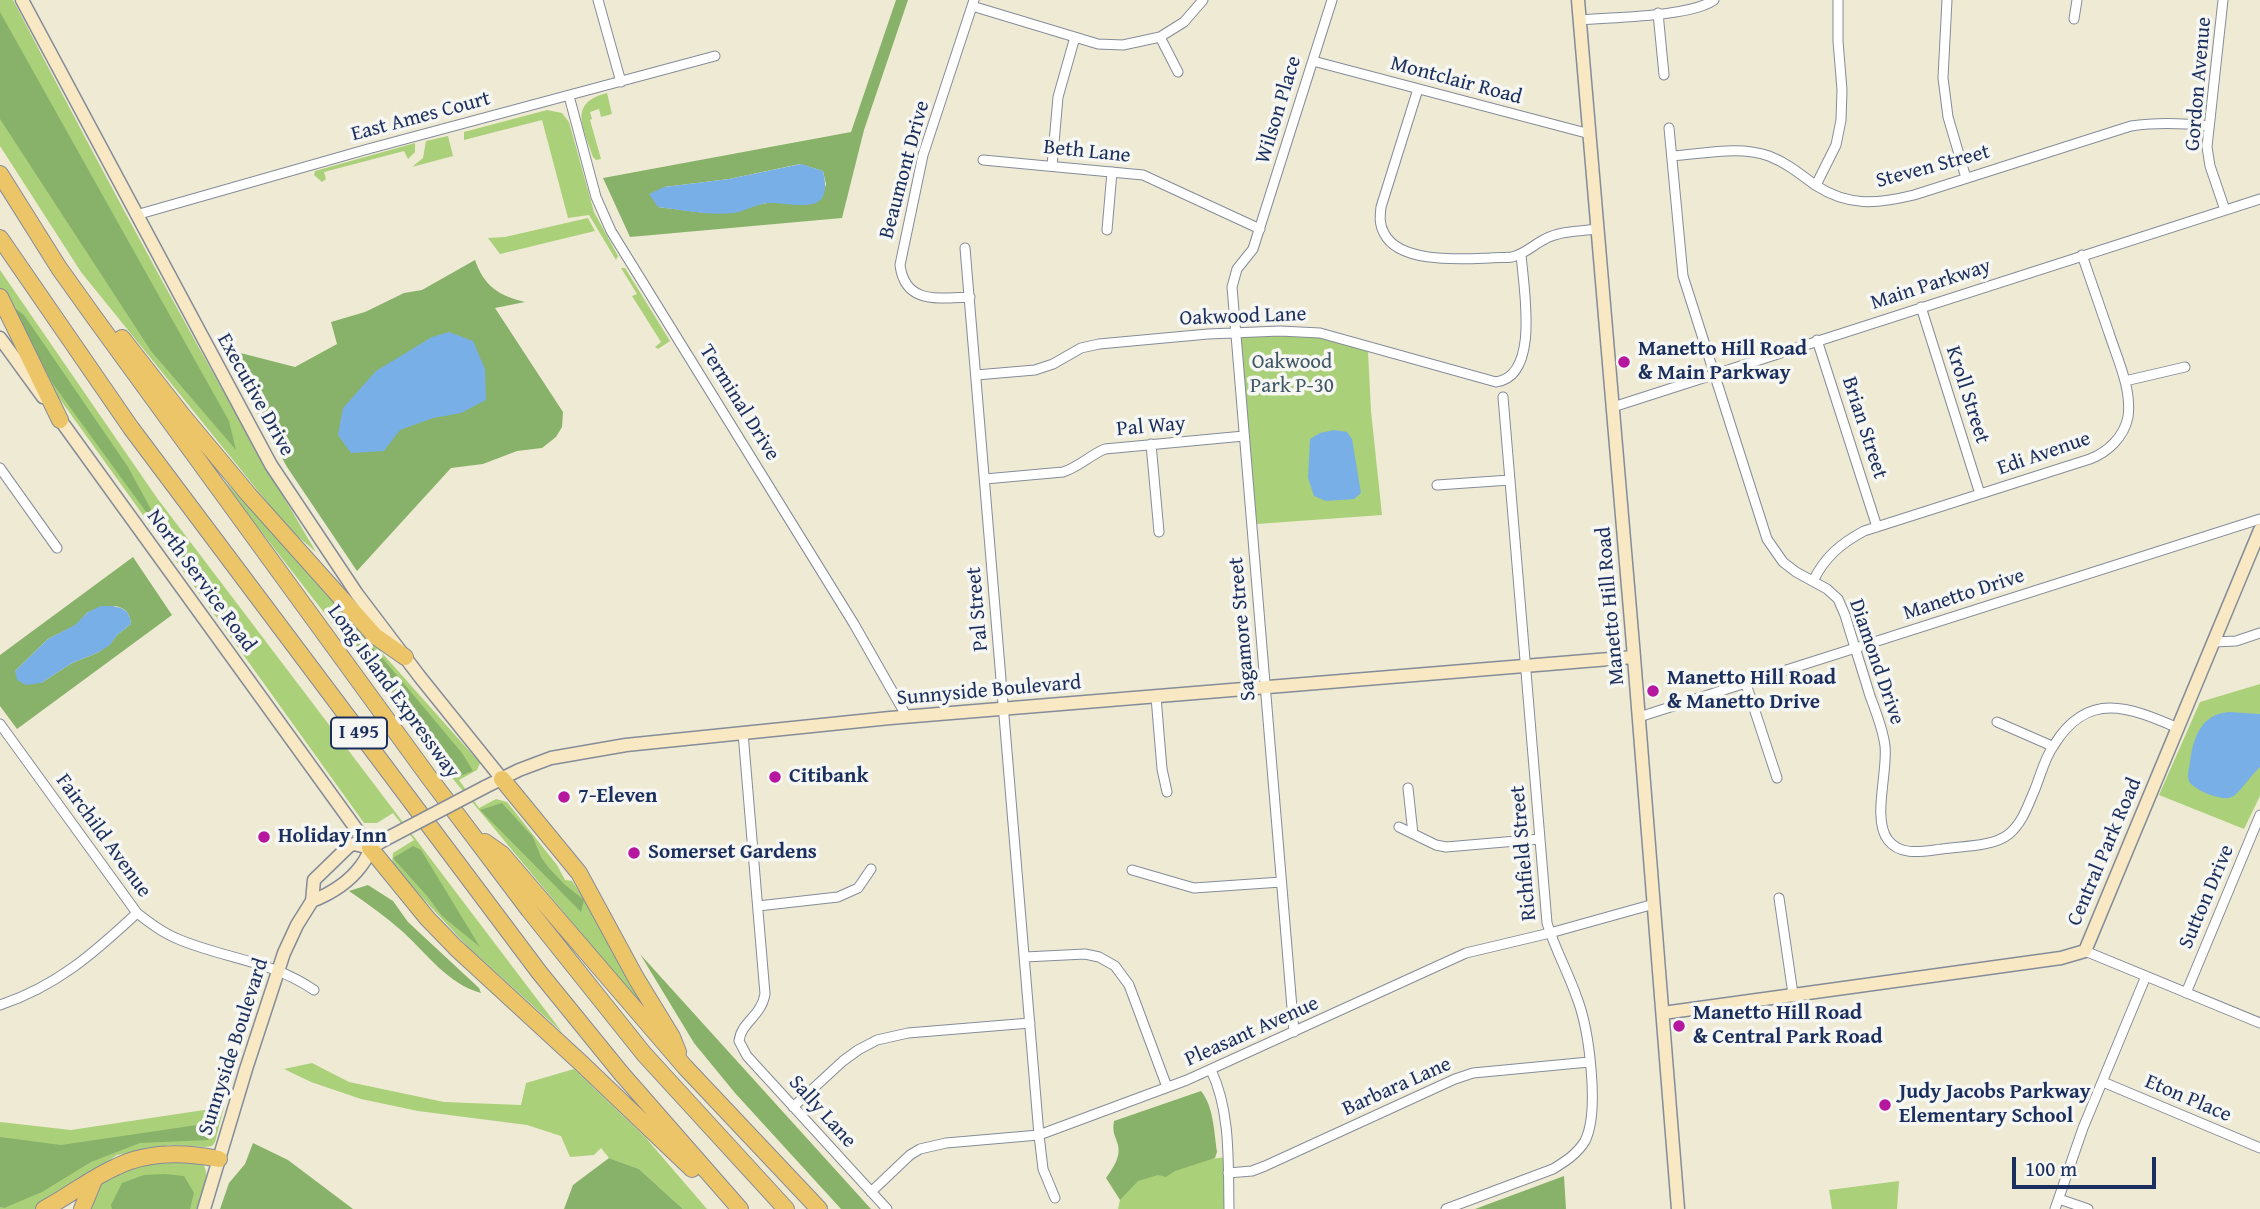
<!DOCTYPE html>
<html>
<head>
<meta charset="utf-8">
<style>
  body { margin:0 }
  #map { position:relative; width:2260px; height:1209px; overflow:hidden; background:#efead4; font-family:"Gentium Book Plus",serif }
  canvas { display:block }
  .scale { position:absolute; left:2012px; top:1157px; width:144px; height:32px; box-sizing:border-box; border:4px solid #1b2f5e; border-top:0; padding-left:9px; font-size:21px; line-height:24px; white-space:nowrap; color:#1b2f5e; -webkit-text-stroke:5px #f6f6f2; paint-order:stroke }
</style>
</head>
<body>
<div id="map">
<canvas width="2260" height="1209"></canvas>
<div class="scale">100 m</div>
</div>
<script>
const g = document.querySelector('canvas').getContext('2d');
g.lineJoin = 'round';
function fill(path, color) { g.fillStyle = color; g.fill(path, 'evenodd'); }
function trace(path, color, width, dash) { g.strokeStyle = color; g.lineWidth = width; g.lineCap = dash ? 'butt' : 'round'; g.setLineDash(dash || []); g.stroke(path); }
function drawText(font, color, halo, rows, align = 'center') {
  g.font = font + ' "Gentium Book Plus",serif'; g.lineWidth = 7; g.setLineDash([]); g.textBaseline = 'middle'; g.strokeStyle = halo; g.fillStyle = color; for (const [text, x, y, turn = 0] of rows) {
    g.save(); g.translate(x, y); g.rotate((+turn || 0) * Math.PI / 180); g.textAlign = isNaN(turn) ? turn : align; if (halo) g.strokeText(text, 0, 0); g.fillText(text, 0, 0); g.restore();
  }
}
fill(new Path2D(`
  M0,0H13C110,186 209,372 316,552L288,528L81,272L0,146Z
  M607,93L612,114L601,117L599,109L590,112L592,119L590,120L601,159L596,160L593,157C584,128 567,103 607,93Z
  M547,110L562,113L569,122L594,212L618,256L616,260L589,215L568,218L542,120L464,140V132Z
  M448,136L453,156L412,167L423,158L426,141Z
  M415,143V152L408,159L404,151L324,172L326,179L322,182L314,175L315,171Z
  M588,218L595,231L500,254L488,238L505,237Z
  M621,268H625L670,341L658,349L655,347L661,342L632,296L637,294Z
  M0,270L157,498L562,1032L468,947L392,865L393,853L414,840L393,813L377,823H364L54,391L0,291Z
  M1319,335L1368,352L1371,411L1382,515L1257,524L1239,337Z
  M212,468L301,562L480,763L477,770L459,780L479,808L496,799L507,802L557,865L565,880L572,881L593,913L638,997L636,999L453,779Z
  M2260,684V796L2244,829L2159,795L2200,702Z
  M312,1063L349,1082L444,1102L521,1105L526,1083L574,1069L645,1137L707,1209H683L639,1169L609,1158L601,1148L594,1155L570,1157L561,1136L527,1125L418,1111L361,1099L311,1082L284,1069Z
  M224,1107L215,1142L212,1146L206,1147L170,1145L117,1155L44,1206L35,1209H0V1207L4,1208L0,1198V1122L71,1130Z
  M1227,1157L1228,1209H1118L1120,1200L1117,1170Z
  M160,1160L202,1163C212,1174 201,1196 197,1209H85C97,1174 128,1169 160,1160Z
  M1899,1181L1897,1209H1832L1829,1190Z`), '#abd07a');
fill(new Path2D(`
  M896,0H908L864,130L842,218L630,237L603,178L851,132ZM800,164L823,171L826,184L822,197L767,203L706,213L658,207L664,187L729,179Z
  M0,12L229,421L236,450L151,351L0,119Z
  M475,260C484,286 499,296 525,302L495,308L563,412L562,427L556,437L542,448L517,451L483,464L451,468L357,571L287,467L221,348L295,367L337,344L331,322L365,312L404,293L422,290Z
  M12,306L24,315L128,467L159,524L207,577L221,615L53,384Z
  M133,557L172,615L17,729L0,706V655ZM116,606C126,609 130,613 131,624L117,635L109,645L97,653L72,663L41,683L15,671L48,639L76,625L88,612Z
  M345,626H349L379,654L462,753L473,771L455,778L380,681Z
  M502,803L533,837L541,857L548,867L564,884L584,900L581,912L480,810Z
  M413,846L421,850L480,947L442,916L427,896L393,858Z
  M368,885L393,901L408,922L479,988L481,993C448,984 427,954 403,932C386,917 368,904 349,891Z
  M640,954L871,1209H841L735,1093L694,1043Z
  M1201,1091C1214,1107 1214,1133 1217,1152L1215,1158L1175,1171L1166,1177L1158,1175L1138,1181L1120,1200L1106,1178C1113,1168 1121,1157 1118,1145C1115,1135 1112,1132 1114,1121Z
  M208,1113L214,1122L208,1140L140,1143L91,1162L42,1192L4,1208L0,1207V1137L61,1145L197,1125Z
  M253,1143L288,1160L353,1209H220L229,1183L245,1164Z
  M609,1158L639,1169L683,1209H564L573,1185Z
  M165,1174L184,1176L194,1193L190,1209H112L111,1205L122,1183L144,1175Z
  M1564,1176L1566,1209H1475Z`), '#88b26a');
fill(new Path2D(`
  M801,164L823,171C825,180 827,190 822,198C813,211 783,202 770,203C758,203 746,211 734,213C709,216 682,210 658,207L649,194L664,187L729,179Z
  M449,332L473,341L485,369L486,400L461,413L433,418L400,430L384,451L351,453L338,435L343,408L376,371L432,337Z
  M1334,430L1347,432L1352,439L1361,493L1354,499L1326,501L1314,496L1308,478L1310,439L1320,433Z
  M101,606C116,606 130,606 131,624L117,635L110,645L97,653L72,663L41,683L26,685L17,680L15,671L48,639L75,625L88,612Z
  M2229,712L2260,714V767C2251,775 2244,787 2235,795C2229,800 2221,798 2214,796C2206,794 2196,789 2190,783C2186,777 2189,769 2190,762C2193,738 2201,714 2229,712Z`), '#79afe7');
const street = new Path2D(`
  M598,0L621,82
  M1947,0L1943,78L1948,117L1966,178
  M2223,0L2207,147L2210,166L2225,210
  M972,6L1098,44L1123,45L1160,37L1184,22L1203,0
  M1658,13L1664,75
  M2074,19L2077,0
  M1580,20C1612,17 1690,17 1714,0
  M1160,37L1178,72
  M1313,61L1590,134
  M1418,89L1381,207C1380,216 1379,224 1384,233C1399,264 1462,259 1490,258C1497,257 1505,258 1512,257C1525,254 1533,245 1545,239C1560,231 1581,231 1598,229
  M569,96L596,197L611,231L854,624L907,717
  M1669,128L1683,276L1767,539L1783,562L1796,572L1827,589L1838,599L1845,615C1853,642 1862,669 1870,696C1876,712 1883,729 1885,746C1888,772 1872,819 1888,840C1901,857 1924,851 1942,849C1962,846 1993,847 2009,834C2023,822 2028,805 2035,789C2041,774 2045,757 2054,745C2088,690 2129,707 2178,728
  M1672,156C1703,154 1739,145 1769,156C1787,163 1800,174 1815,185C1849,207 1877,204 1914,195L2131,126C2158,122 2182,123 2209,126
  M983,160L1143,175L1260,229
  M1052,166L1058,97L1075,37
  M1816,185L1836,145L1841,120L1842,90L1838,41V0
  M136,215L368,149L715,56
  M1107,230L1112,172
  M965,248L1039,1135L1043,1169L1055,1198
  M970,297C939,298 905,305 900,265L923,155L974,0
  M1921,307L1980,494
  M1817,340L1877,527
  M976,375L1035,370L1053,364L1081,348L1099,344L1208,334L1280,331L1320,333L1496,382C1541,376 1523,285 1521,254
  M2125,381L2185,367
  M1613,407L2260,199
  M1151,444L1159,532
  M0,468L57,548
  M985,479L1063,472C1079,467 1090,455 1105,449L1244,436
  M1437,485L1510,480
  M1813,581C1825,557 1840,544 1864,531L2090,459C2108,452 2124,437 2128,417C2132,389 2117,358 2109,333C2100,307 2091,281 2082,255
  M2214,642L2236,641L2260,633
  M1746,684L1777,778
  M1156,697L1162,769L1167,792
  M1639,717L2260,519
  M1997,722L2052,746
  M0,724L137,913C150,923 163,933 178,939C225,959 270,960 314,990
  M743,733L765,994C761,1017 741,1022 739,1041L747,1056L887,1209
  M1408,788L1413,834
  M1399,827L1436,845L1446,847L1540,839
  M1132,870L1194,888L1281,882
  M1779,898L1793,994
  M758,906L838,897L858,888L871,869
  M2085,951L2260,1023
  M1025,957L1085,954L1099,957L1115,966L1129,985L1167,1087
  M2186,993L2260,815
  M0,1005C57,986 94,953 137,913
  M1294,1032L1232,287L1237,269L1253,249L1332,0
  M1211,1070C1231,1112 1228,1163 1229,1209
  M2103,1082L2260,1148
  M793,1107L843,1061L858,1050L877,1040L908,1033L1030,1023
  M1228,1173L1252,1171L1265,1166L1455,1079L1473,1073L1589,1062
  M871,1192L910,1155L920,1149L946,1143L1039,1135L1187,1080L1466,953L1550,933L1654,904
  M2059,1199L2088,1209
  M1446,1209L1553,1169C1566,1161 1577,1154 1585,1141C1600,1111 1589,1029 1577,998C1568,972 1555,949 1547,923L1503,397
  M2055,1209L2083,1128L2146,976`);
const secondary = new Path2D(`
  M22,0L271,465L357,594L420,677L502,779
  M1578,0L1633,645L1678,1209
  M0,338L43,397
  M56,414L370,848
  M485,787L519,770L551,758L626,745L890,718L1634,657
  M312,901C330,894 349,882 361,866C373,850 364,851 386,839
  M1663,1013L2061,958L2085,951L2260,530
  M204,1209L246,1069L284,953L297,925L312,901L314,880L349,846L354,844L370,848`);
const highway = new Path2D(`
  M0,174L59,268L94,317L428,776L529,910L644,1054L786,1209
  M0,238L131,428L539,972L621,1073L740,1209
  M0,297L60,420
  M122,338L183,416L249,495L375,636L405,657
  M502,779L579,873L636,978L672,1037L678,1052
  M485,842L502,854L685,1067L819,1209
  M370,848L427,918L456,948L580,1062L692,1169
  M44,1209C69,1196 91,1178 116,1167C148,1151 184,1152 219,1159
  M82,1209L94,1180`);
trace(street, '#858c99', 11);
trace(secondary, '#858c99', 15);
trace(highway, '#858c99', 18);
trace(street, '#fff', 9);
trace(secondary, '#f8e8c3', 12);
trace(highway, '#edc569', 16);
const secondaryBridge = new Path2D(`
  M386,839L485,787`);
trace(secondaryBridge, '#858c99', 15, []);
trace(secondaryBridge, '#f8e8c3', 12);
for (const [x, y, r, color] of [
  [1624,362,7,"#b5179e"],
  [1653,691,7,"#b5179e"],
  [775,777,7,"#b5179e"],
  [564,797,7,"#b5179e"],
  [264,837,7,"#b5179e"],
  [634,853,7,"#b5179e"],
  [1679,1026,7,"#b5179e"],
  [1885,1105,7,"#b5179e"]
]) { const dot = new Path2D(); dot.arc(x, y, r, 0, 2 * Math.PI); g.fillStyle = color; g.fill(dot); trace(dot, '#f6f6f2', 2.5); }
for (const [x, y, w] of [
  [359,733,56]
]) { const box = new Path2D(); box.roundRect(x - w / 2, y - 15.5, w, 31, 5); g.fillStyle = '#f6f6f2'; g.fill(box); trace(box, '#1b2f5e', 2); }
drawText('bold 19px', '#1b2f5e', null, [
  ["I 495",359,733]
]);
drawText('21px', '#1b2f5e', '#f6f6f2', [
  ["Montclair Road",1456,81,15],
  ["Gordon Avenue",2199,84,-85],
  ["Wilson Place",1279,110,-73],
  ["East Ames Court",421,117,-15],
  ["Beth Lane",1087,152,6],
  ["Steven Street",1933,167,-15],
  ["Beaumont Drive",905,170,-75],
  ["Main Parkway",1931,285,-18],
  ["Oakwood Lane",1243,317,-2],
  ["Executive Drive",255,395,61],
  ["Kroll Street",1967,395,72],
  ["Terminal Drive",739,403,58],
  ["Pal Way",1151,427,-5],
  ["Brian Street",1864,428,72],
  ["Edi Avenue",2044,454,-19],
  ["North Service Road",201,581,54],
  ["Manetto Drive",1964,595,-18],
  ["Manetto Hill Road",1611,606,-95],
  ["Pal Street",978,609,-95],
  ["Sagamore Street",1243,629,-95],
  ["Diamond Drive",1876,662,71],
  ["Sunnyside Boulevard",989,691,-5],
  ["Long Island Expressway",393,692,54],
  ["Fairchild Avenue",103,836,54],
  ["Central Park Road",2105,852,-67],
  ["Richfield Street",1524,853,-95],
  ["Sutton Drive",2207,897,-67],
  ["Pleasant Avenue",1252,1032,-24],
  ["Sunnyside Boulevard",234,1047,-72],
  ["Barbara Lane",1397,1087,-24],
  ["Eton Place",2188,1099,23],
  ["Sally Lane",822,1112,48]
]);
drawText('bold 21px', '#1b2f5e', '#f6f6f2', [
  ["Manetto Hill Road",1638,350],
  ["& Main Parkway",1638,374],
  ["Manetto Hill Road",1667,679],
  ["& Manetto Drive",1667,703],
  ["Citibank",789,777],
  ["7-Eleven",578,797],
  ["Holiday Inn",278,837],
  ["Somerset Gardens",648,853],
  ["Manetto Hill Road",1693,1014],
  ["& Central Park Road",1693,1038],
  ["Judy Jacobs Parkway",1899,1093],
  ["Elementary School",1899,1117]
], 'left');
drawText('21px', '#3f5765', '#f6f6f2', [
  ["Oakwood",1292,363],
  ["Park P-30",1292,387]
]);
</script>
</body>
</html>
